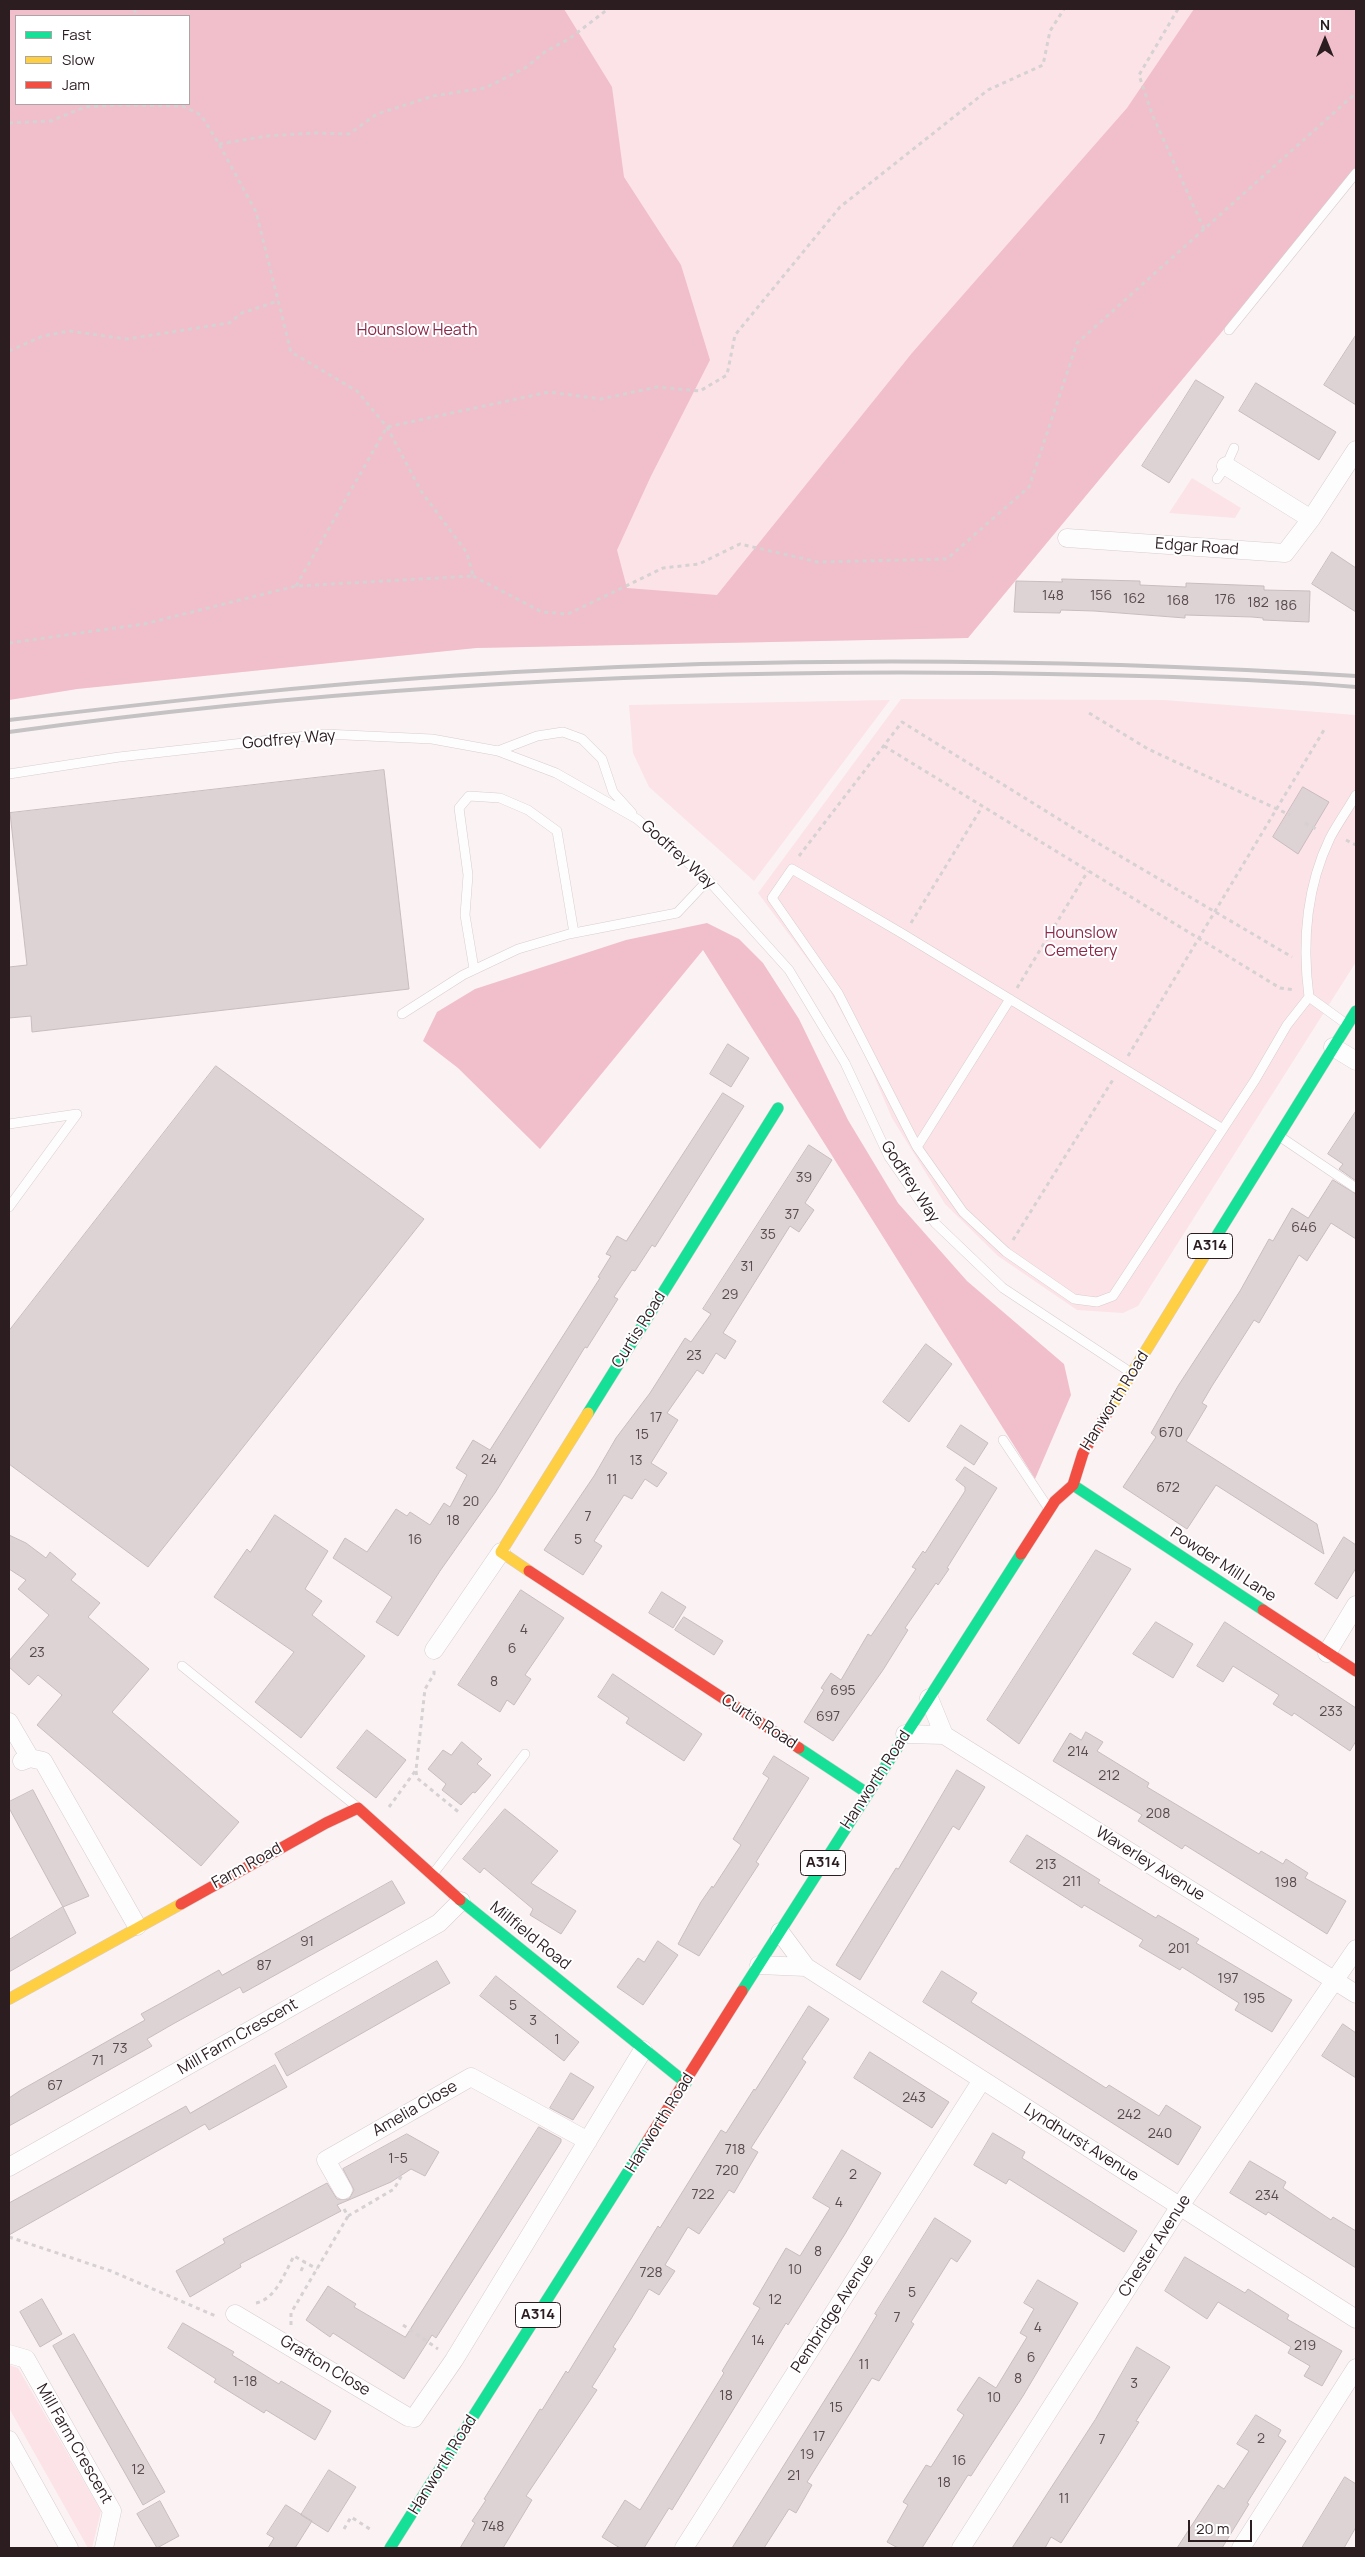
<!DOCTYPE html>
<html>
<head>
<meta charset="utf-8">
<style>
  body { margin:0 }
  #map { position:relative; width:1365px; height:2557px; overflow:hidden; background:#fbf2f4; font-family:Manrope,sans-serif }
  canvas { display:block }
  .frame { position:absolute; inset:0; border:10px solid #2c1d21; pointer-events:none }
  .legend { position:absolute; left:15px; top:15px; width:175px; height:90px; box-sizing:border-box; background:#fff; border:1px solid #aba5a6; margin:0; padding:6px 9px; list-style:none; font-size:15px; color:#2c1d21 }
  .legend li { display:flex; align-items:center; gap:10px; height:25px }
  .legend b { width:25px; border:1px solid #aba5a6 }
  .north { position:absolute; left:1300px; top:15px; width:50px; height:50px; -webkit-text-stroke:4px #fff; paint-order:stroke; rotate:0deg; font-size:14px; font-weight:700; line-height:20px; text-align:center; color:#2c1d21 }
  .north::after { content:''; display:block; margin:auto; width:18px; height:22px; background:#2c1d21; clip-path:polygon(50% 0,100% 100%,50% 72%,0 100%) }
  .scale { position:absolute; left:1188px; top:2520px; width:64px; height:22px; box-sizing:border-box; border:2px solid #2c1d21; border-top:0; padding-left:6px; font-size:15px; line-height:18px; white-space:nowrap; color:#2c1d21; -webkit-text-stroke:4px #fff; paint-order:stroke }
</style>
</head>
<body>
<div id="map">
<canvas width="1365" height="2557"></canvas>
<div class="frame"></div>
<ul class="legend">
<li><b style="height:6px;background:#16e098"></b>Fast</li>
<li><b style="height:6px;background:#ffcf43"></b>Slow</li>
<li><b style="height:6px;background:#f24e42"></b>Jam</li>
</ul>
<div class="north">N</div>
<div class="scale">20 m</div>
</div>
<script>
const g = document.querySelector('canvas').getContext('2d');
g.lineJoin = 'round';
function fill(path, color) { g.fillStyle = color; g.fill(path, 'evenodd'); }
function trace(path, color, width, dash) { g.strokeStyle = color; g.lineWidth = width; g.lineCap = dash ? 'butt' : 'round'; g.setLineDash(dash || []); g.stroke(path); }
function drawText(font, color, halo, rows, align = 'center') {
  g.font = font + ' Manrope,sans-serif'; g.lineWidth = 4; g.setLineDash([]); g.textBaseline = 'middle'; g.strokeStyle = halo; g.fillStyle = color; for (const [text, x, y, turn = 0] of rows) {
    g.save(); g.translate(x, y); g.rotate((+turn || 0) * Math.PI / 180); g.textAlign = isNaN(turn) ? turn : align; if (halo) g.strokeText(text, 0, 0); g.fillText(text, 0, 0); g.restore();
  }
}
fill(new Path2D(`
  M9,9H1356L968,638L476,648L77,689L9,700ZM16,16H189V104H16Z
  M1192,478L1241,508L1235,518L1169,513Z
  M901,699L1164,700L1356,715V962L1138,1306L1123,1313L1077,1310L998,1256L945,1204L892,1118L865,1055L827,985L758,893Z
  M890,700L754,881L649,787L633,753L629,705Z
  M9,2365L18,2368L101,2511L92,2548H88L9,2408Z`), '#fce3e8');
fill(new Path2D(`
  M9,9H564L612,87L624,177L681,265L710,360L651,476L617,550L627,588L717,595L912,353L1127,108L1194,9H1356V170L968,638L476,648L77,689L9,700ZM16,16H189V104H16Z
  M707,923L739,939L763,963L799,1019L848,1120L898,1203L967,1281L1064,1364L1071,1395L1035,1479L703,950L540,1149L458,1068L423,1041L437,1012L475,989L626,940Z`), '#f1bfcb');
const building = new Path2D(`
  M1356,335V405L1324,385Z
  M1196,380L1224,397L1169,483L1142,466Z
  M1256,383L1336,432L1319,460L1239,411Z
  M1332,552L1356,568V612L1312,584Z
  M1062,579L1140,581V585L1186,587V583L1264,586V590L1310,591L1309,622L1263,620V618L1252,617L1185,615V618L1094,611L1061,610L1060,613L1014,612L1016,581L1062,582Z
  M384,770L409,989L32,1032L31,1016L9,1018V967L27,965L10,813Z
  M1303,787L1329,802L1298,854L1273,837Z
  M728,1044L749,1058L731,1087L710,1074Z
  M216,1066L424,1219L148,1567L9,1464V1331Z
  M723,1093L744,1106L655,1247L652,1245L635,1271L632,1270L614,1297L618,1299L587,1348L585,1347L495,1493L440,1571L398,1636L376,1622L392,1597L333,1558L345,1538L367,1552L396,1509L407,1516L410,1512L430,1525L444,1503L450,1507L467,1475L456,1468L473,1440L490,1450L600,1278L598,1277L611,1256L606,1254L617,1236L626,1241Z
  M1356,1111V1181L1339,1169L1343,1164L1328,1154Z
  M809,1145L832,1160L805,1203L814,1210L799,1232L790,1226L723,1333L736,1341L725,1359L716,1353L703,1374L697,1370L667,1413L678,1420L651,1463L667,1473L657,1487L645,1479L632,1499L624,1495L594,1541L602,1546L583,1575L544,1550L594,1476L616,1438L650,1393L685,1338L691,1342L711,1314L703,1309Z
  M1333,1180L1356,1194V1239L1331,1223L1307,1261L1299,1255L1259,1323L1254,1320L1212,1386L1202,1403L1207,1406L1186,1441L1317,1524L1324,1554L1216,1485L1187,1529L1123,1487L1156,1437L1151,1433L1178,1386L1240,1291L1269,1239L1273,1241L1292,1208L1308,1218Z
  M926,1344L952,1364L909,1422L883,1402Z
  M961,1425L988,1443L974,1465L947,1447Z
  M965,1467L997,1488L947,1568L949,1569L938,1585L936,1583L905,1628L908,1630L883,1670L833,1741L804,1722L824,1690L821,1688L831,1673L841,1680L868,1634L871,1636L916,1569L912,1567L923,1551L925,1553L965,1491V1487L956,1480Z
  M275,1515L328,1551L305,1589L322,1601L312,1615L365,1656L301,1738L255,1702L294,1652L214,1597L247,1549L250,1552Z
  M9,1535L26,1543L46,1558L50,1552L76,1574L71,1580L100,1603L88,1617L149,1669L112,1712L239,1822L201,1866L37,1725L62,1695L38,1675L29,1685L9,1667V1661L49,1615L18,1589L26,1580L9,1569Z
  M1344,1537L1356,1545V1568L1337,1599L1315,1584Z
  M1096,1550L1131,1569L1019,1744L987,1720Z
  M521,1590L564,1618L525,1675L531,1679L514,1705L507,1700L500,1712L458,1685Z
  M662,1592L686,1607L673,1628L649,1613Z
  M684,1617L723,1641L714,1655L675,1630Z
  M1156,1622L1193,1644L1173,1678L1133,1654Z
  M1225,1622L1356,1708V1741L1350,1751L1294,1713L1292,1716L1273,1704L1279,1695L1233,1666L1223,1682L1197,1666Z
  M613,1674L702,1734L684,1761L626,1723L629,1718L598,1697Z
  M367,1730L406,1760L376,1798L337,1768Z
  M1086,1732L1103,1742L1097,1751L1149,1783L1147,1787L1259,1854L1261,1851L1283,1864L1286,1859L1308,1873L1305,1878L1346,1901L1327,1934L1185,1845L1182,1849L1138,1821L1142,1815L1053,1761L1070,1733L1081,1740Z
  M462,1742L482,1759L477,1764L491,1775L475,1793L473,1792L461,1805L442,1790L446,1784L428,1769L443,1750L451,1755Z
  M774,1756L809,1778L756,1862L759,1864L699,1956L678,1944L701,1902L712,1886L713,1888L741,1845L733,1839L769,1778L763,1774Z
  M957,1770L985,1787L959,1830L953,1826L860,1980L836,1965L896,1868L898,1869Z
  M33,1790L89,1896L63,1907L9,1808V1802Z
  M505,1809L558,1851L531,1883L576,1911L561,1934L530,1915L533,1909L484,1868L480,1873L463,1859Z
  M1027,1835L1100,1880L1098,1883L1156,1918L1158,1915L1199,1939L1196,1943L1292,2000L1272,2032L1235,2010L1239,2003L1182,1967L1180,1970L1139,1946L1143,1940L1084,1905L1082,1908L1010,1862Z
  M392,1881L405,1903L243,1993L240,1987L173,2024L147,2039L152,2046L9,2126V2098L21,2090L145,2020L141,2014L161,2003L219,1970L222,1975Z
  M63,1907L76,1933L9,1972V1940Z
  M658,1941L678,1955L643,2005L617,1987L638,1958L644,1962Z
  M437,1961L450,1983L287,2076L275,2054Z
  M942,1971L977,1993L971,2002L1106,2088L1109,2085L1159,2116L1166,2105L1201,2127L1178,2165L923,2002Z
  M496,1976L579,2042L564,2061L480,1996Z
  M809,2006L829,2019L802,2059L806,2062L751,2148L758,2152L734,2193L729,2190L699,2234L688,2227L665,2265L675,2271L659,2295L649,2289L631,2319L613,2347L616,2349L592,2387L597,2390L526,2496L532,2500L503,2548H460L475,2523L472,2521L486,2500L484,2499L540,2409L542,2410L566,2371L568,2373L658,2226L660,2228L721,2130L726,2133L754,2089L755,2090Z
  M1343,2024L1356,2033V2078L1322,2056Z
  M870,2052L949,2102L932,2128L854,2078Z
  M275,2065L287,2087L209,2130L205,2124L9,2235V2203L186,2106L190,2113Z
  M571,2073L594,2087L573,2120L550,2108Z
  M539,2127L561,2139V2142L436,2338L432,2335L404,2379L333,2333L330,2337L306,2320L328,2286L356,2304L354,2307L405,2337Z
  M993,2133L1025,2152L1022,2158L1137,2231L1124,2252L1009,2179L1006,2184L974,2165Z
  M407,2134L439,2152L425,2176L411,2169L391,2182L337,2205L341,2211L240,2264L241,2267L190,2297L176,2271L225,2243L223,2239L327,2183L337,2199H349L354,2190L343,2169Z
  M842,2150L881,2173L845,2234L788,2325L786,2323L672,2510L669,2508L644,2548H620L602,2537L625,2500L640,2510L724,2373L722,2371L760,2308L753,2304L786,2248L800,2256L830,2208L813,2198Z
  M1250,2161L1286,2182L1283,2188L1331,2220L1333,2217L1356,2231V2268L1268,2212L1266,2215L1230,2193Z
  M935,2218L971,2241L957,2262L951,2258L911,2322L914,2324L879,2381L872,2378L807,2482L812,2485L796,2513L789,2509L764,2548H732L848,2363L877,2315L875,2314Z
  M1185,2257L1245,2293L1248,2289L1289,2315L1287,2319L1342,2351L1322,2386L1304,2376L1310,2366L1288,2353L1291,2347L1218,2302L1207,2319L1165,2291Z
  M1038,2280L1078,2303L1023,2396L971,2476L968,2475L922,2548H898L887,2542L908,2505L903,2502L926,2465L931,2467L964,2415L957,2410L979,2377L996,2388L1027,2337L1020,2333L1034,2309L1024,2303Z
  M42,2299L62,2334L40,2347L20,2312Z
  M183,2323L234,2352L232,2355L279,2384L281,2381L331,2411L315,2440L266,2410L264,2413L214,2382L216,2379L168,2348Z
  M74,2334L165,2492L143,2505L53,2346Z
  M1137,2347L1170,2367L1136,2421L1139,2422L1117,2457L1061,2543L1051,2537L1045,2548H1012L1095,2420Z
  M1256,2415L1281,2430L1278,2436L1286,2441L1247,2503L1249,2504L1222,2548H1177L1218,2485L1224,2489L1249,2451L1237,2444Z
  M329,2470L356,2487L328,2532L301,2515Z
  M1345,2477L1356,2484V2527L1344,2548H1302Z
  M160,2501L179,2536L157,2548L137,2514Z
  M286,2505L312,2521L295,2548H268L274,2538L267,2534Z`);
fill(building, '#ddd2d4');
trace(building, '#c8bcbf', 1);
const lane = new Path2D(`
  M1229,330L1356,173
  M1217,479L1226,466L1234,448
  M498,751L537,736L563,732L582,739L602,759L613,792L632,813
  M9,774L119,757L324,734L432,739L498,751L556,773L637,819L708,880L789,970L845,1063L889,1157L935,1223L1003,1288L1130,1372
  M474,969L465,915L468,875L459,808L469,796L500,798L528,810L557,831L574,933
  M402,1014L463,975L518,949L569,934L677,913L708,880
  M1345,1023L1309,997C1302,943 1306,888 1330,838C1338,823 1348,809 1356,795
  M9,1124L77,1114L9,1207
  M1223,1129L903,934L792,869L772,898L838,993L917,1147L963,1212L1006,1252L1074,1299L1097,1302L1113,1296L1255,1080L1287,1025L1309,997
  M1282,1138L1356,1188
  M917,1147L1010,999
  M1003,1440L1047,1506
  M182,1666L356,1806
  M433,1874L525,1754`);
const street = new Path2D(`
  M1226,466L1311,519
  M1067,538L1285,553L1311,519L1356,450
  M1333,1047L1356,1061
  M434,1650L501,1552
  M1327,1653L1356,1605
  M929,1698L944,1735
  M9,1722L30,1758
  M905,1734L944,1735L1356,1994
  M22,1761L30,1758L43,1761L137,1926
  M780,1932L806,1967L1356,2319
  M759,1965L806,1967
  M9,2167L439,1923L461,1901
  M343,2190L326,2160L471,2077L588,2141
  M235,2314L408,2417L414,2418L454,2360L643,2050
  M9,2354L26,2359L112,2511L104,2548
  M9,2440L69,2548
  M684,2548L982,2080
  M961,2548L1180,2206L1356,1949
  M1241,2548L1356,2368`);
const fast = new Path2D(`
  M1211,1245L1356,1011
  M588,1413L778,1108
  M1073,1485L1263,1610
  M799,1748L867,1793
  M460,1900L686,2083
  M742,1991L1021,1554
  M390,2548L648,2140`);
const slow = new Path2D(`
  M1108,1412L1211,1245
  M529,1571L501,1552L588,1413
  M9,1999L181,1904`);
const jam = new Path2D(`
  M1021,1554L1055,1501L1073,1485L1083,1453L1108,1412
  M529,1571L799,1748
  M1263,1610L1356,1671
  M181,1904L326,1823L358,1808L460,1900
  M648,2140L742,1991`);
trace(lane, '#d8cdcf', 10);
trace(street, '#d8cdcf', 19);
trace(fast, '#d8cdcf', 12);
trace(slow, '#d8cdcf', 12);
trace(jam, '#d8cdcf', 12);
trace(new Path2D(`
  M134,9L137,16
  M1178,9L1139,75L1152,114L1204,229
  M9,123L51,121L85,107L119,105L179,106
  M219,144L267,136L316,133L349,134L377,114L433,96L485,88L525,68L546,51L569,39L608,9
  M9,351L43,336L69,331L127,339L229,323L242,313L278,301
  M473,576L542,612L568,614L663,568L699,564L740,544L818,562L947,559L1029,487L1077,343L1356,93
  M296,586L387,427L549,392L601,399L657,387L700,391L727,375L735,335L840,207L988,90L1043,65L1050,31L1064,9
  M9,643L144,624L296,586L473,576L467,553L421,491L387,427L357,391L291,352L256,212L219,144L201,115L178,104
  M1089,713L1148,749L1290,815
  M884,746L1280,988L1295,990
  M1305,823L1318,830
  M1346,840L1356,845
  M799,856L902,722L1091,839L1292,957
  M911,923L982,807
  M1017,988L1088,871
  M1128,1056L1324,730
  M1013,1240L1114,1078
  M416,1771L417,1778L461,1814
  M389,1807L416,1770L425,1689L434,1674V1668
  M344,2209L348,2216L394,2189L402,2175L400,2171
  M9,2237L111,2271L218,2317
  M301,2271L305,2262
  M256,2303C276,2299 285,2272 294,2256L317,2269
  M291,2325V2313L348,2216
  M403,2325L438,2349
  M344,2529L351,2517L373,2531`), '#d6d1d3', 3, [4, 4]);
trace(lane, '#fefdfd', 9);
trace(street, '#fefdfd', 18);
trace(fast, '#16e098', 11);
trace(slow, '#ffcf43', 11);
trace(jam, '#f24e42', 11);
trace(new Path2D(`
  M9,720C177,700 346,681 515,672C796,656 1076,659 1356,676
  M9,732C333,687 663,669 990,673C1112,675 1235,677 1356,687`), '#c5c2c3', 4);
drawText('14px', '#584a4e', null, [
  ["148",1053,596],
  ["156",1101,596],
  ["162",1134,599],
  ["176",1225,600],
  ["168",1178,601],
  ["182",1258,603],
  ["186",1286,606],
  ["39",804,1178],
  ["37",792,1215],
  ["646",1304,1228],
  ["35",768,1235],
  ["31",747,1267],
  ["29",730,1295],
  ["23",694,1356],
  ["17",656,1418],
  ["670",1171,1433],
  ["15",642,1435],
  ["24",489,1460],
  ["13",636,1461],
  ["11",612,1480],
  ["672",1168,1488],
  ["20",471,1502],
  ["7",588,1517],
  ["18",453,1521],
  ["16",415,1540],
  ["5",578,1540],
  ["4",524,1630],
  ["6",512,1649],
  ["23",37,1653],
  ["8",494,1682],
  ["695",843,1691],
  ["233",1331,1712],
  ["697",828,1717],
  ["214",1078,1752],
  ["212",1109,1776],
  ["208",1158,1814],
  ["213",1046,1865],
  ["211",1072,1882],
  ["198",1286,1883],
  ["91",307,1942],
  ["201",1179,1949],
  ["87",264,1966],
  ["197",1228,1979],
  ["195",1254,1999],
  ["5",513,2006],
  ["3",533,2021],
  ["1",557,2040],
  ["73",120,2049],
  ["71",98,2061],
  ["67",55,2086],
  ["243",914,2098],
  ["242",1129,2115],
  ["240",1160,2134],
  ["718",735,2150],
  ["1-5",398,2159],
  ["720",727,2171],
  ["2",853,2175],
  ["722",703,2195],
  ["234",1267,2196],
  ["4",839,2203],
  ["8",818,2252],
  ["10",795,2270],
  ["728",651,2273],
  ["5",912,2293],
  ["12",775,2300],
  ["7",897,2318],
  ["4",1038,2328],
  ["14",758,2341],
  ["219",1305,2346],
  ["6",1031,2358],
  ["11",864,2365],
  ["8",1018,2379],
  ["1-18",245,2382],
  ["3",1134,2384],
  ["18",726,2396],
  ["10",994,2398],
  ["15",836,2408],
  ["17",819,2437],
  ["2",1261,2439],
  ["7",1102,2440],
  ["19",807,2455],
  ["16",959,2461],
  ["12",138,2470],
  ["21",794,2476],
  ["18",944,2483],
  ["11",1064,2499],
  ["748",493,2527]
]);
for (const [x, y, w] of [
  [1210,1246,45],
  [823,1863,45],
  [538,2315,45]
]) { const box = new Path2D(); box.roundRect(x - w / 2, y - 12.5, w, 25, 4); g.fillStyle = '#fff'; g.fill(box); trace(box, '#2c1d21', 1); }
drawText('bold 15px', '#2c1d21', null, [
  ["A314",1210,1246],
  ["A314",823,1863],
  ["A314",538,2315]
]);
drawText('16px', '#8b2a4b', '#fff', [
  ["Hounslow Heath",417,331],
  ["Hounslow",1081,934],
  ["Cemetery",1081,952]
]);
drawText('16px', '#2c1d21', '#fff', [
  ["Edgar Road",1197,547,4],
  ["Godfrey Way",289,740,-5],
  ["Godfrey Way",678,855,42],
  ["Godfrey Way",910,1182,57],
  ["Curtis Road",639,1330,-58],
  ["Hanworth Road",1115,1401,-58],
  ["Powder Mill Lane",1223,1565,33],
  ["Curtis Road",759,1722,33],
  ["Hanworth Road",876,1780,-57],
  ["Waverley Avenue",1150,1864,32],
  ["Farm Road",247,1866,-29],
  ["Millfield Road",530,1936,39],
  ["Mill Farm Crescent",238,2037,-30],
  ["Amelia Close",415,2109,-30],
  ["Hanworth Road",660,2123,-58],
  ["Lyndhurst Avenue",1081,2143,32],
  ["Chester Avenue",1155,2246,-57],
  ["Pembridge Avenue",833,2314,-57],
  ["Grafton Close",325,2366,31],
  ["Mill Farm Crescent",74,2444,60],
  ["Hanworth Road",443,2465,-58]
]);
</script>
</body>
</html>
